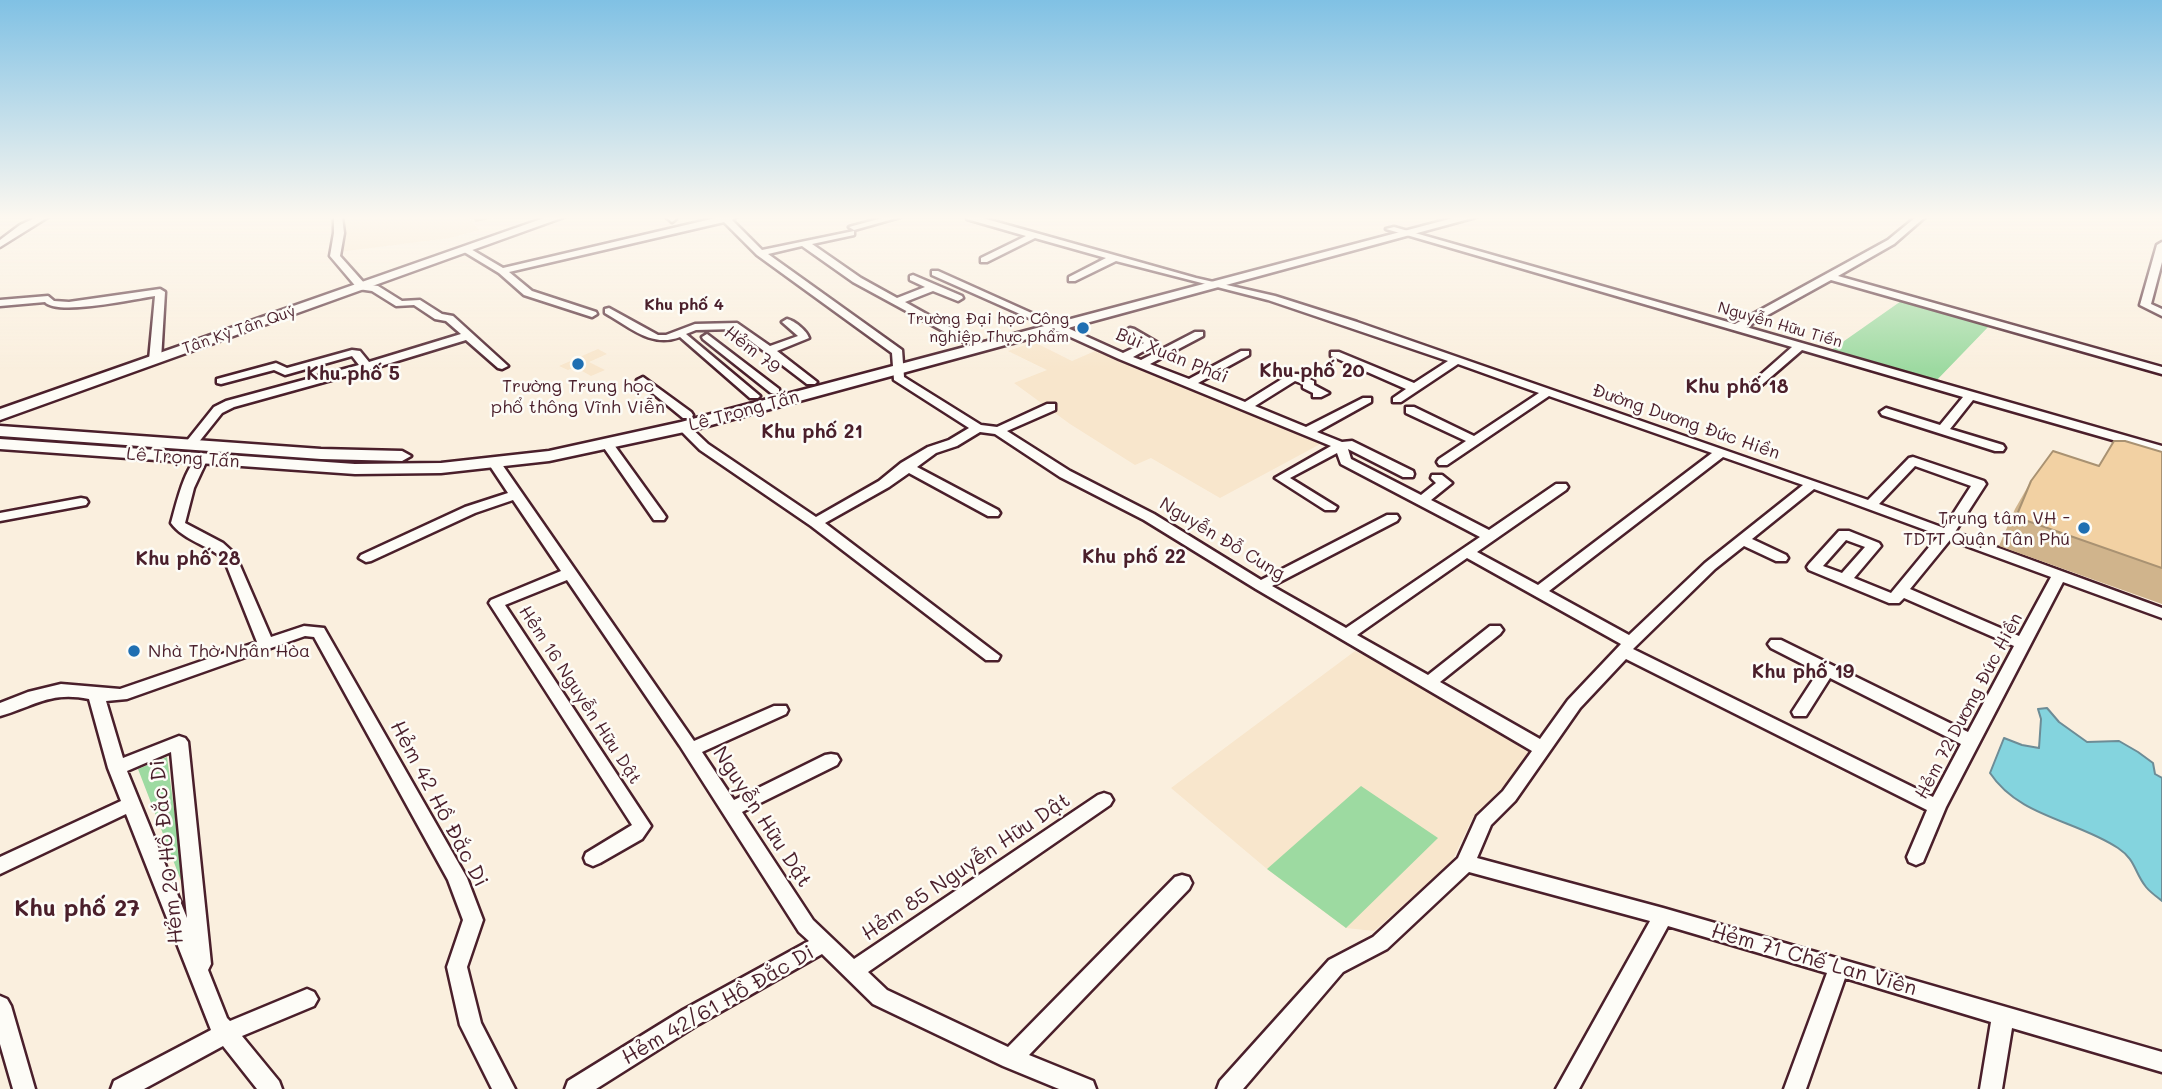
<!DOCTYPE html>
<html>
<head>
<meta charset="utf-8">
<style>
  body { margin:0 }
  canvas { display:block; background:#faefde }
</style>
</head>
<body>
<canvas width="2162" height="1089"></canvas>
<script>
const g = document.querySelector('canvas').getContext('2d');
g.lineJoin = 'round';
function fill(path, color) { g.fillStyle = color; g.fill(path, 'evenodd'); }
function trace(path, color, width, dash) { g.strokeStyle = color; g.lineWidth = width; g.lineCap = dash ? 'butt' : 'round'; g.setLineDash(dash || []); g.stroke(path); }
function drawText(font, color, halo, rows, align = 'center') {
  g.font = font + ' Mali,sans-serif'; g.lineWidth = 5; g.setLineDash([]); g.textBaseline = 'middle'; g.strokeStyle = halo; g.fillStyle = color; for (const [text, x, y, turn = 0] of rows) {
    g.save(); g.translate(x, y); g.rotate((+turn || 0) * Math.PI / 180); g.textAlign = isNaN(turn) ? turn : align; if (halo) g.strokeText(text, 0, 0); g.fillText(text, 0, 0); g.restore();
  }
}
fill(new Path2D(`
  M341,217H468L479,230L450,238L338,252Z
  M1034,342L1072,361L1102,348L1324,442L1220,498L1151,458L1135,465L1070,424L1014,383L1047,370L1008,351Z
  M598,349L607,354L589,362L605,370L591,376L575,367L568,370L559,366Z
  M1355,651L1389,667L1533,755L1472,819L1451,863L1374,931L1346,928L1267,869L1171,788Z`), '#f8e6cc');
fill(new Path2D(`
  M1904,299L1991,324L1934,383L1827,353Z
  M167,757L185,891L138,769Z
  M1361,786L1438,838L1346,928L1267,869Z`), '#9ddaa1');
const water = new Path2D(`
  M2047,708L2059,722L2087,742L2119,741L2138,752L2153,763L2155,774L2162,778V901C2157,897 2150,892 2146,887C2134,872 2136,860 2118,848C2076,820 2019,817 1990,773L2004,738L2022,745L2039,748L2041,719L2038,709Z`);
fill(water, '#84d4de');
trace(water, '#6d8c96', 2);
const minor = new Path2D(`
  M37,217H48L0,247V240L20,225Z
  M334,217H342L344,233L340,256L365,284L378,286L402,301L420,300L442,314L453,316L508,366L502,369L498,368L466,340L371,369L234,407L222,413L194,448H186L184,445L186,442L214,407L226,401L359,365L352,356L285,375L274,370L221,384L217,383V379L276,363L287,368L352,350L360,351L369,362L461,334L446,321L435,319L414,305L396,306L372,291L358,289L330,256L334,233Z
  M666,217H675L676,219L672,222Z
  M720,217H736L732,220L762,250L854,231V235L812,244L861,278L897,298L925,287L910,280V276L913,275L962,296L963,298L958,301L933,291L905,302L971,339V343L967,344L853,282L802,246L768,254L902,350L904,377L981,425L997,427L1047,404H1055V410L1007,431L1070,471L1154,514L1261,580L1387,515H1397L1399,518L1397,521L1272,586L1346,628L1480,537L1341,464L1337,453L1290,478L1337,507L1335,510H1325L1275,478L1331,446L1119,359L1053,329V325H1061L1123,353L1144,343L1125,331L1130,328L1134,329L1158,343L1133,357L1141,360L1195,332H1203V336L1150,364L1189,379L1241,351H1249V355L1198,383L1245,402L1290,374H1298L1314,381V385L1329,393L1321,397H1313V393L1303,388V384L1295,381L1255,406L1306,427L1363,398H1371V402L1317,432L1342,442L1352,441L1413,471L1414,474L1413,477H1403L1348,449L1351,459L1421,495L1436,483L1431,478L1432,475H1442L1452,483L1431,500L1489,530L1556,484H1566L1568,487L1566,490L1477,552L1538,585L1712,453L1549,396L1447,465H1439L1437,462L1439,459L1466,441L1406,413V407H1414L1474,436L1539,393L1458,364L1401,402H1393V398L1406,389L1331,356V352H1339L1414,383L1448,361L1268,300L1116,261L1075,281H1069V277L1106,258L1035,238L987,262H981V258L1026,236L967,219L966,217H979L1196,278L1275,296L1357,322L1868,500L1909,458L1913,457L1984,481L1986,484L1955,532L2162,608V618L2063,582L1946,807L1923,862L1916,865L1909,862L1907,857L1927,810L1626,659L1580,708L1515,801L1491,825L1477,858L1663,908L2162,1052V1072L2012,1028L2002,1089H1980L1991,1022L1845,978L1806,1089H1784L1827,973L1668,926L1579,1089H1556L1650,921L1469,872L1387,949L1343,972L1243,1089H1217L1220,1081L1329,960L1373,937L1458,858L1477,816L1503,791L1532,751L1256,589L1144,520L1060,477L995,434L980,432L957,446L936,453L917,467L998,510L1000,513L998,516H988L909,473L889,487L825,523L1000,656L998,660H986L811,526L700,450L677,427L683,423L687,424L708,444L816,517L879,481L901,463L928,447L949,440L969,428L894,380L892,353L757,255L724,222L509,272L532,291L596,312L597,314L592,317L524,295L499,273L461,250L469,248L503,268ZM1723,457L1803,485L1705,563L1629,635L1549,591ZM1915,466L1971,486L1944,528L1879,504ZM1814,489L1939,535L1891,593L1854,578L1881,546L1879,543L1849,531H1839L1809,564L1807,567L1809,570L1889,603H1899L1904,598L2014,646L1968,732L1781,640H1771L1768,644L1771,648L1818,672L1792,712L1794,716H1806L1830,678L1961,744L1933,797L1633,649L1715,569L1744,546L1776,561H1786L1788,558L1786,555L1752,539ZM1846,540L1865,547L1842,573L1823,566ZM1950,540L2051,577L2019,636L1910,589ZM1467,558L1621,644L1568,700L1540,739L1440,682L1500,634L1503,630L1500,626H1490L1428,675L1357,635Z
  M886,217H900L854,230L849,227Z
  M1916,217H1925L1894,244L1838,276L2162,367V374L1831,280L1746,327L2162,446V454L1973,400L1950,429L2003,445L2005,448L2003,451H1995L1882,415L1880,412L1886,408L1940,425L1963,397L1802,350L1757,389H1749V385L1792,347L1386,229L1394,227L1735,324L1888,240Z
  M2162,242V262L2151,304L2162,309V316L2140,305L2157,245Z
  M932,271H938L1047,320L1046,322H1038L932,275Z
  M160,289L165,292L161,360L155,363L149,360L155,296C135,299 57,316 45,302L0,306V300L48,296L54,301L69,302Z
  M609,308L658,335H666L695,324L737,323L770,346L798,336L782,322L787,319C795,321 807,331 809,338L777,351L817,382L815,384H807L735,329L696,330L686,334L760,396L758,398H750L680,337C651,348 630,327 605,313V309Z
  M707,334L779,389V393H771L703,339L702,337Z
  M643,377L691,412L693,415L691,418H683L639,382L637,380Z
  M608,441L612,442L664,514L666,517L664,520H654L602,445Z
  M201,456L207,460L194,488L185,523L223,543L235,554L271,637L304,626L324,628L467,878L483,920L467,967L481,1023L515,1089H492L460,1025L447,967L463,920L448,880L314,637L305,636L127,699L106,701L123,758L179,736L185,738L188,742L211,964L208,970L227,1018L230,1021L307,989L314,992L318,999L314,1006L242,1036L279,1081L282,1089H257L223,1046L144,1089H111L114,1081L211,1030L126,814L0,874V857L121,801L108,768L89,699C50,691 35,706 0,716V703L28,692L61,684L120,689L257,642L224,559C208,545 183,540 171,523C176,506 185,463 201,456ZM171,752L187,918L127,771Z
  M494,459L499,460L694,741L774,706H786L788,710L786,714L702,752L734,800L825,755L831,754L837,755L840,760L837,765L742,812L813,920L854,959L1098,795L1104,793L1110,795L1113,800L1110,805L868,972L887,990L1008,1047L1175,877L1182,875L1189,877L1192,883L1189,889L1029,1055L1093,1081L1096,1089H1059L1003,1066L873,1004L822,954L699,1024L596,1089H565L568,1081L683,1010L809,941L799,932L680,746L567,580L505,605L651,826L642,839L600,863L593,866L586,863L584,858L586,853L632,825L489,603L491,600L561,571L513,500L475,513L371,561L366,562L359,558L361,555L465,507L508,493L488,463Z
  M81,498L86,499L88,502L86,505L0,521V513Z
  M0,996L7,999L11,1006L35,1089H13L0,1044Z`);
const secondary = new Path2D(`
  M547,217H564L0,420V409Z
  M1457,217H1476L689,431L549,461L441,473L355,474L0,449V439L355,464L441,463L549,451L681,422Z
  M0,426L321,449L402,451L411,456L402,461L321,459L0,436Z`);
trace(minor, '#4a1f2b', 5);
trace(secondary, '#4a1f2b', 5);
fill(minor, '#fdfcf7');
fill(secondary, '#fdfcf7');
fill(new Path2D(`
  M2162,452V604L1999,546L2015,509L2031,481Z`), '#d0b48c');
fill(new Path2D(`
  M473,217H500L475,222Z`), '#a99272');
const building = new Path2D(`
  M2114,441H2125L2162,452V568L2016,517L2031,481L2053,451L2099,466Z`);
fill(building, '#f2d1a3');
trace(building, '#a99272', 2);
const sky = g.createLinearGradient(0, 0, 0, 369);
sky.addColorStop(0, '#80c1e4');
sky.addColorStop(0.59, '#fdf8f0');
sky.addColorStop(1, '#fdf8f000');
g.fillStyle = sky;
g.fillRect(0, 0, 2162, 369);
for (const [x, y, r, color] of [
  [1083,328,7,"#1f6fb2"],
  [578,364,7,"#1f6fb2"],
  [2084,528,7,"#1f6fb2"],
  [134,651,7,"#1f6fb2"]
]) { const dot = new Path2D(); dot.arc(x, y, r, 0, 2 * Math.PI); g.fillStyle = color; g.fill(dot); trace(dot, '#fdfcf7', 2.5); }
drawText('bold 16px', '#4a1f2b', '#fdfcf7', [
  ["Khu phố 4",684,305]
]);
drawText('16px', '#4a1f2b', '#fdfcf7', [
  ["Trường Đại học Công",1069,319],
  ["nghiệp Thực phẩm",1069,337]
], 'right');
drawText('16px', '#4a1f2b', '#fdfcf7', [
  ["Nguyễn Hữu Tiến",1780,325,16],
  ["Tân Kỳ Tân Quý",239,330,-19]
]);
drawText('18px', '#4a1f2b', '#fdfcf7', [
  ["Hẻm 79",752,350,38],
  ["Bùi Xuân Phái",1172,356,22],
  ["Lê Trọng Tấn",744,411,-15],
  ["Đường Dương Đức Hiền",1686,422,19],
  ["Lê Trọng Tấn",183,458,4],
  ["Nguyễn Đỗ Cung",1222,539,31],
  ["Hẻm 16 Nguyễn Hữu Dật",580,695,57],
  ["Hẻm 72 Dương Đức Hiền",1969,706,-62]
]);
drawText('18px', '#4a1f2b', '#fdfcf7', [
  ["Trường Trung học",578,386],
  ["phổ thông Vĩnh Viễn",578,407],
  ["Trung tâm VH -",2070,518,"right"],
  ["TDTT Quận Tân Phú",2070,539,"right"],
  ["Nhà Thờ Nhân Hòa",148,651,"left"]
]);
drawText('bold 19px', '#4a1f2b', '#fdfcf7', [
  ["Khu phố 20",1312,371],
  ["Khu phố 5",353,374],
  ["Khu phố 18",1737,387],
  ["Khu phố 21",812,432],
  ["Khu phố 22",1134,557],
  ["Khu phố 28",188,559],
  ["Khu phố 19",1803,672]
]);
drawText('21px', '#4a1f2b', '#fdfcf7', [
  ["Hẻm 42 Hồ Đắc Di",439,804,62],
  ["Nguyễn Hữu Dật",762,817,57],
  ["Hẻm 20 Hồ Đắc Di",167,852,-96],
  ["Hẻm 85 Nguyễn Hữu Dật",966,867,-34],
  ["Hẻm 71 Chế Lan Viên",1814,960,16],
  ["Hẻm 42/61 Hồ Đắc Di",718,1005,-30]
]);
drawText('bold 23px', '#4a1f2b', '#fdfcf7', [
  ["Khu phố 27",77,909]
]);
</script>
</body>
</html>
